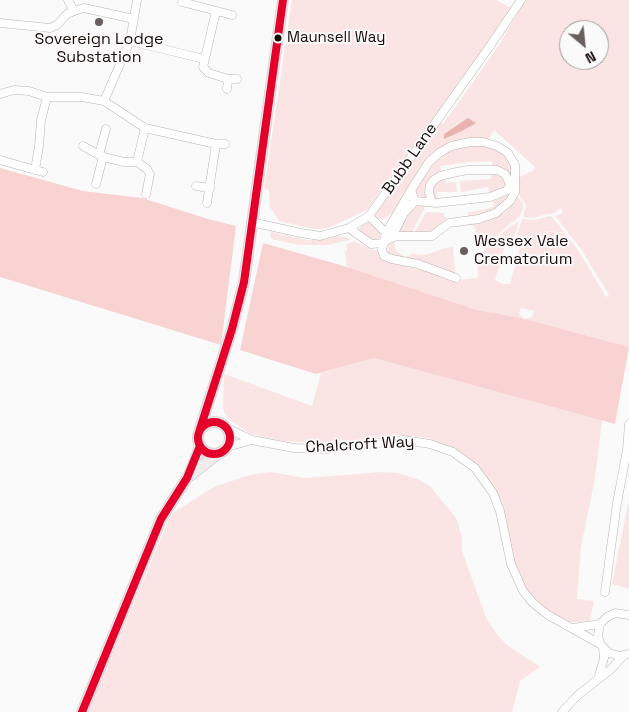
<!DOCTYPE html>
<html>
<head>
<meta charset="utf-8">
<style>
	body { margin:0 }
	#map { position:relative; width:629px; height:712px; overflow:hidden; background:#fafafa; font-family:"Space Grotesk",sans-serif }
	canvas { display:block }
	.north { position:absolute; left:559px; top:20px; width:50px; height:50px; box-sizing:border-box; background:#fafafa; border:1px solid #a09b9a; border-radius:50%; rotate:152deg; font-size:14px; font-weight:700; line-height:20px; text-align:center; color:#190c0b }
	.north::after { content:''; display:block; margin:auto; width:18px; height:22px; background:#685f5f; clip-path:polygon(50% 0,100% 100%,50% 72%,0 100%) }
</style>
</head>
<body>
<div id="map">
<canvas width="629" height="712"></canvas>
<div class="north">N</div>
</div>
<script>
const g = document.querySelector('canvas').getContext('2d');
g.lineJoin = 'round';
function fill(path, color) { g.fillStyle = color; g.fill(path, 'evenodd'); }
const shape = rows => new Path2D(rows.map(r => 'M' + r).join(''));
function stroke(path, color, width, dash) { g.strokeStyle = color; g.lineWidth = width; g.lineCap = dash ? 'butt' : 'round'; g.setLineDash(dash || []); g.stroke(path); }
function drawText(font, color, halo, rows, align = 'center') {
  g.font = font + ' "Space Grotesk",sans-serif'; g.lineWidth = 4; g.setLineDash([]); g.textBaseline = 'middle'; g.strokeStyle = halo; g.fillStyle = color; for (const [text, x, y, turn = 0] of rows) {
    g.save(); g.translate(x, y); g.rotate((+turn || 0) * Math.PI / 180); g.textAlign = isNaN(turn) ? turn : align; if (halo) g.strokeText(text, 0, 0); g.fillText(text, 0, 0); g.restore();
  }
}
fill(shape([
	[292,0,496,0,511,8,487,45,367,210,330,227,321,229,313,229,279,221,270,207,269,190,264,189],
	[525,0,629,0,629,347,525,319,532,317,534,311,521,308,519,313,524,320,477,310,347,267,345,251,347,250,346,245,354,241,370,249,379,251,407,267,421,270,426,269,456,280,478,278,478,262,486,247,494,244,500,244,496,242,503,232,519,221,514,237,508,236,495,280,503,284,510,284,522,240,516,238,522,219,535,220,549,216,552,217,564,232,540,231,565,233,578,250,606,297,609,295,581,249,555,216,563,213,561,208,553,214,547,214,533,218,523,217,526,206,518,192,518,178,534,170,535,167,494,130,488,140,441,150,394,212,383,220,377,218,375,213,440,122,443,124,466,92,499,45],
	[569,30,599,30,599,60,569,60],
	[477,145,496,148,507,156,513,168,511,181,492,168,492,161,468,162,440,166,442,173,426,197,418,198,414,191,436,161,455,148],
	[492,173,502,175,507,185,506,187,490,194,488,187,461,192,460,181,491,179],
	[445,178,446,183,456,182,457,192,437,192,437,199,435,199,432,195,432,187,436,181],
	[510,193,501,207,487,214,469,217,467,213,494,207,493,201,505,197],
	[516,194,523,204,523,208,520,216,500,232,492,243,487,244,477,245,475,228,471,224,505,213,515,201],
	[420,203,424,203,424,209,412,232,398,233,408,212,414,206],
	[426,212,444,213,444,217,446,217,447,219,433,231,415,232],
	[369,222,380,231,380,238,375,241,372,241,361,233,359,230,362,225],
	[271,232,308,240,323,240,339,236,352,239,328,245,299,245,272,239,270,236],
	[394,241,396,251,405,257,409,256,412,253,418,255,429,254,445,248,453,247,455,273,387,254,389,245],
	[374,358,602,420,595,478,581,547,577,599,594,601,590,621,579,622,570,622,550,612,533,597,525,587,514,563,505,517,498,495,479,467,456,449,427,438,398,435,330,444,283,441,251,434,228,419,223,409,224,374,312,406,321,373],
	[270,472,305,478,382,472,398,473,417,479,430,486,456,518,462,537,462,551,487,620,496,633,507,645,540,667,520,681,512,712,88,712,171,514,214,487,250,475],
	[629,499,629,589,612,584]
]), '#fae5e4');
fill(shape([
	[0,168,83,191,142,198,208,219,236,226,221,345,0,277],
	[263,243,347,267,477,310,525,319,629,347,615,424,374,358,316,374,240,350]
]), '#f8d3d2');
fill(shape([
	[468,118,476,123,462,131,444,139,444,134]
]), '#ebb3b0');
const minor = shape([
	[68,0,74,11],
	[182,2,232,15],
	[216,11,203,67,209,73,228,79,237,79],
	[0,23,50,28,57,25,67,14,74,11,84,8,134,19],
	[130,41,204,59],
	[227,89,228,79],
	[0,94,14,90,29,91,47,97,82,97,104,101,145,128,216,144,225,144],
	[104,101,130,41,137,0],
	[83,146,103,157,124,162,137,162,147,169,150,174,146,194],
	[99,155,106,129],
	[0,160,43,172],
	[137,162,145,128],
	[35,170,39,146,41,120,47,97],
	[96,184,103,157],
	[196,186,210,188],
	[432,202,429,193,430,185,434,180,440,176,457,172,468,170,497,170,505,174,511,186],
	[207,203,216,144],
	[369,216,386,233,411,190],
	[251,222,301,233,320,236,349,228,369,216,490,46,521,0],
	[349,228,371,244,384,243,394,233,404,213,415,201,436,203,490,197,506,191,514,181],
	[386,233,382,250,384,256,392,259,418,264,456,278],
	[389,239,396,236,432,236,449,223,479,219,496,213,510,201,515,192,515,165,508,153,497,146,483,142,470,142,451,146,439,153,429,162,411,190,415,201],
	[227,428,252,440,294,448,327,449,403,440,430,444,453,452,475,468,493,493,500,511,511,564,523,591,533,603,548,615,600,644],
	[227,447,252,440],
	[605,592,617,503,627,450,629,424],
	[629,615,615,613,607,617,600,624,598,636,600,644,609,653,620,656,629,654],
	[573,628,600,624],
	[598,679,604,658,603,648],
	[562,712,578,695,610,670,624,655]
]);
const major = shape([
	'198 438a16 16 0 1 1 32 0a16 16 0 1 1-32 0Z',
	[200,429,232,329,244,282,283,0],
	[189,475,195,461,200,446],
	[82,712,161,519,187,478,219,453]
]);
stroke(minor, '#bbb4b4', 9);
stroke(major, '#d9d6d6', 12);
stroke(minor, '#fefefe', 8);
stroke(major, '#f1ebeb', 10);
stroke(shape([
	'198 438a16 16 0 1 1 32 0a16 16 0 1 1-32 0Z',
	[200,429,232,329,244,282,283,0],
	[82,712,161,519,187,478,200,446]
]), '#e4002b', 8);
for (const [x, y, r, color] of [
	[99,22,5,"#685f5f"],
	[278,38,4.5,"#190c0b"],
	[464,251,5,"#685f5f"]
]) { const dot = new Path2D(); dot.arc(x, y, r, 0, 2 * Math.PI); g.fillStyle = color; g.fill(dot); stroke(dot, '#fafafa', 2); }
drawText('15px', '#190c0b', '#fafafa', [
	["Maunsell Way",287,38]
], 'left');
drawText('16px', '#190c0b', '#fafafa', [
	["Sovereign Lodge",99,40],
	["Substation",99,58],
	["Wessex Vale",474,242,"left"],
	["Crematorium",474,260,"left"]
]);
drawText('16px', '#190c0b', '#fafafa', [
	["Bubb Lane",410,159,-55],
	["Chalcroft Way",360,445,-3]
]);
</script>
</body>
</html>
